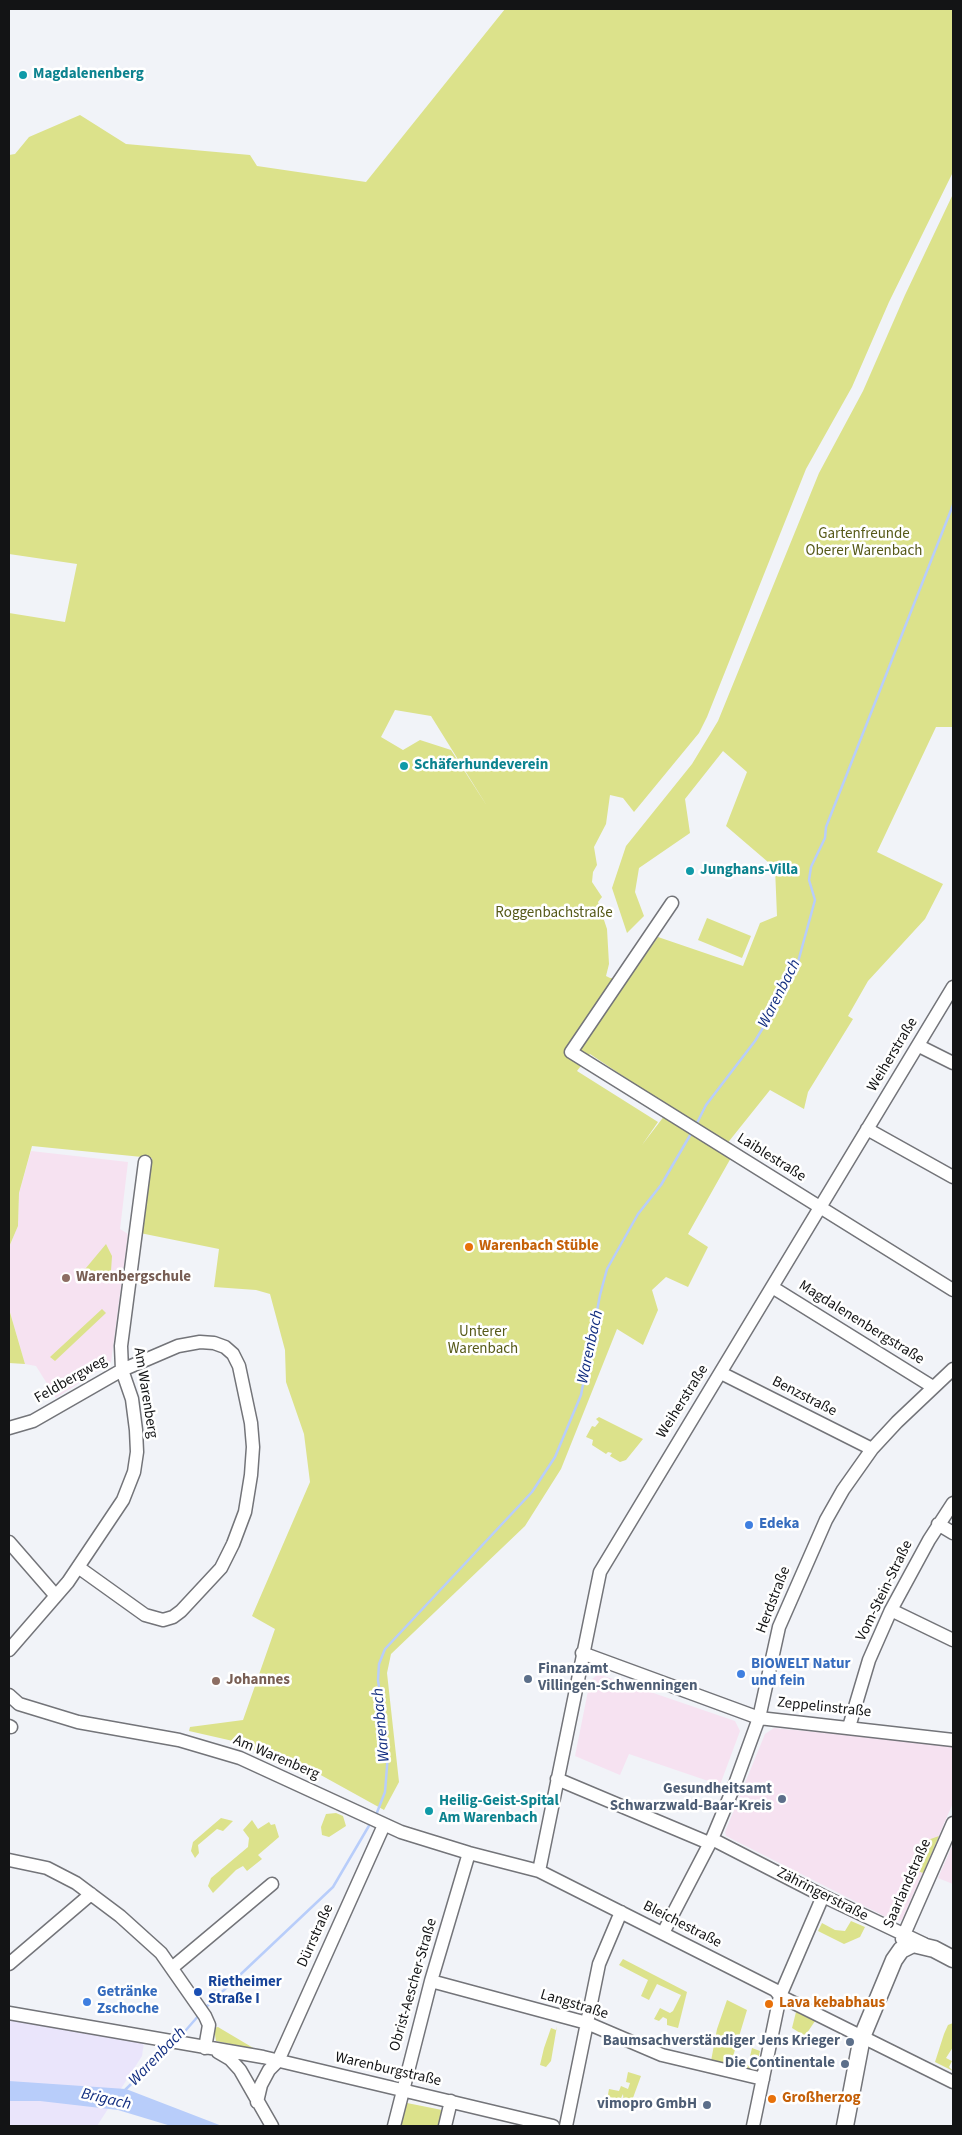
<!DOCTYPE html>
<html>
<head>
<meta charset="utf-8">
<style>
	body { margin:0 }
	#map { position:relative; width:962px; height:2135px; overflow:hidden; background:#f1f3f8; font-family:"Source Sans 3",sans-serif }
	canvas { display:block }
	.frame { position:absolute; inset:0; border:10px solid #131415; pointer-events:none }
</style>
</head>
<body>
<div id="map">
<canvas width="962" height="2135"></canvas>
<div class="frame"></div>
</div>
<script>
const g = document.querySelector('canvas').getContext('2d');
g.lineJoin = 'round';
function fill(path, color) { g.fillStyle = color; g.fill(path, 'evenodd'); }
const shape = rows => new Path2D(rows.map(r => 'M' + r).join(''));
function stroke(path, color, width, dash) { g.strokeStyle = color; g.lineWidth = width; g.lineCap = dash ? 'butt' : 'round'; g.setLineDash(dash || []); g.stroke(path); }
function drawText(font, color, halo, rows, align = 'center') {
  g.font = font + ' "Source Sans 3",sans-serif'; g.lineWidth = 5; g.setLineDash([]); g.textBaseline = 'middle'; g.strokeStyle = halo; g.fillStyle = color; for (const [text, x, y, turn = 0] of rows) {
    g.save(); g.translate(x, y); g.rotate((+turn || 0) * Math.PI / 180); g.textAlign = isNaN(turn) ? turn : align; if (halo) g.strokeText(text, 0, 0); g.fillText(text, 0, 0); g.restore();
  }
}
fill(shape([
	[9,2020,144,2042,142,2056,97,2126,9,2126]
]), '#eae5fb');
fill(shape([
	[31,1151,128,1162,120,1229,128,1234,111,1362,56,1398,36,1366,25,1364,9,1309,9,1247,18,1226,19,1193],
	[598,1674,735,1721,740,1731,720,1785,629,1754,620,1775,575,1756,590,1681],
	[774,1728,953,1745,953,1803,902,1920,896,1922,726,1836,725,1832,765,1734],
	[953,1844,953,1884,938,1878]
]), '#f6e2f1');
fill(shape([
	[505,9,953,9,953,172,889,302,852,387,806,469,707,717,699,733,634,812,623,798,610,795,606,824,594,847,597,865,593,872,592,882,602,897,598,902,607,929,609,964,606,976,610,978,629,978,658,937,743,966,760,923,777,916,775,868,726,826,747,772,723,751,685,799,690,833,639,868,635,892,644,916,627,933,612,888,626,846,692,764,718,721,819,473,863,391,905,295,953,194,953,727,936,727,877,852,943,884,925,919,868,981,848,1016,853,1019,808,1092,804,1109,770,1090,726,1145,590,1054,577,1071,658,1122,642,1145,665,1115,732,1156,688,1234,708,1247,688,1287,666,1277,652,1290,658,1310,643,1345,617,1329,561,1469,525,1526,391,1654,387,1673,399,1782,384,1810,299,1763,262,1753,233,1741,189,1731,190,1727,243,1720,275,1629,252,1616,310,1482,304,1434,286,1382,285,1350,270,1294,256,1290,214,1287,219,1249,140,1233,152,1158,32,1146,19,1193,18,1226,9,1247,9,613,65,622,77,564,9,554,9,155,15,154,29,137,80,115,126,144,250,155,257,166,366,182],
	[395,710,431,716,487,806,451,750,420,740,403,750,381,737],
	[707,918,751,936,742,958,698,940],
	[106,1244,112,1256,111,1271,97,1282,89,1282,81,1274],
	[9,1309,25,1364,9,1363],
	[102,1309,106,1313,55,1361,50,1357],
	[599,1417,643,1439,626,1460,620,1462,610,1456,612,1453,608,1452,606,1454,592,1445,593,1440,586,1437,592,1426,595,1427,599,1422,596,1419],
	[336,1813,343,1816,346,1826,329,1837,322,1835,321,1827,326,1814],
	[221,1818,233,1821,223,1831,217,1829,198,1845,199,1853,195,1858,191,1851,193,1842],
	[252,1820,258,1829,269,1822,271,1825,275,1824,279,1837,258,1855,262,1859,247,1871,243,1866,236,1870,213,1893,208,1886,211,1878,248,1847,249,1838,243,1830],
	[939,1836,923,1873,918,1871,926,1854,920,1847,922,1842],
	[851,1921,865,1927,860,1937,844,1944,818,1931,822,1923,835,1930,845,1931],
	[623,1959,687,1992,678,2028,667,2025,667,2019,663,2017,659,2021,654,2019,660,2008,670,2013,673,2011,681,1995,657,1984,649,2000,641,1996,648,1980,619,1965],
	[727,2000,747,2010,731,2063,748,2065,752,2048,760,2051,755,2072,711,2061,717,2029],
	[796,2012,815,2021,805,2036,792,2028],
	[953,2023,953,2047,946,2058,952,2061,949,2067,953,2071,935,2062,944,2034,948,2025],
	[557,2026,551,2061,546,2067,540,2065,544,2048,551,2028,556,2030],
	[218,2027,223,2030,255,2049,216,2041,214,2028],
	[628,2072,641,2076,630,2106,624,2105,623,2094,619,2102,607,2100,609,2089,619,2091,621,2086,628,2089,630,2083,626,2082],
	[407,2103,442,2110,440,2126,400,2126]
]), '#dce28b');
fill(shape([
	[9,2081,126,2089,222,2126,171,2126,118,2110,40,2101,9,2101]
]), '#b8cdfa');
stroke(shape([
	[696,1125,706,1105,755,1041,782,996,798,962,815,900,809,880,811,867,825,838,826,827,953,505],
	[376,1815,385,1792,388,1754,378,1680,379,1664,385,1649,532,1492,555,1457,581,1395,600,1295,607,1269,638,1214,661,1185,692,1132],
	[205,2008,333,1887,370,1824],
	[179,2038,200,2014],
	[125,2090,171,2045]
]), '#b8cdfa', 2.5);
const minor = shape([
	[672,903,571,1052,953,1290],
	[919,1046,953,1063],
	[867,1129,953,1177],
	[772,1287,933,1387],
	[721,1373,872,1449],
	[9,1428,33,1421,122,1370,178,1346,200,1342,214,1343,225,1347,233,1354,239,1366,251,1423,253,1447,251,1475,245,1512,233,1544,221,1568,181,1611,173,1617,163,1620,145,1615,78,1567],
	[938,1524,953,1533],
	[9,1542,56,1596],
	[891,1610,953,1640],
	[9,1650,68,1582,123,1500,134,1472,137,1452,136,1430,132,1399,122,1370,121,1346,145,1162],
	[582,1653,759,1718,953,1740],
	[9,1695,19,1704,78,1722,179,1740,240,1758,401,1832,469,1853,539,1871,775,1990,780,1996,953,2082],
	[9,1726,11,1727],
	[849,1727,869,1660,891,1610,929,1540,953,1503],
	[557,1779,709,1843],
	[712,1839,823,1896,924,1944],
	[9,1860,47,1868,76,1883,120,1916,161,1953,205,2016,209,2025,205,2048],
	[539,1871,600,1572,953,987],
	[663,1933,712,1839,735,1784,759,1718,779,1627,826,1520,843,1490,872,1449,897,1422,953,1369],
	[902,1939,953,1823],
	[9,1964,91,1894],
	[173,1967,272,1884],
	[431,1981,587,2023,662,2055,763,2079],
	[9,2013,263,2057,553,2126],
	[218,2052,230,2059,240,2070,272,2126],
	[257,2102,261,2085,269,2070,278,2061,384,1825],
	[394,2126,431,1981,469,1853],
	[445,2126,451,2101],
	[566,2126,599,1964,621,1912],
	[753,2126,780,1996,823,1896]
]);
const major = shape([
	[845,2126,862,2037,894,1960,901,1950,913,1944,934,1949,953,1959]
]);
stroke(minor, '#737479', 15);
stroke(major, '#737479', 19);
stroke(minor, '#fff', 12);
stroke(major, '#fff', 16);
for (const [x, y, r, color] of [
	[23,75,5,"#0f9aa8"],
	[404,766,5,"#0f9aa8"],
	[690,871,5,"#0f9aa8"],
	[469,1247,5,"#e8710a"],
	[66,1278,5,"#8d6e63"],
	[749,1525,5,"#3f7fe0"],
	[741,1674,5,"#3f7fe0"],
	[528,1679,5,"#5c6f8a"],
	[216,1681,5,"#8d6e63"],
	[782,1799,5,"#5c6f8a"],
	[429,1811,5,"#0f9aa8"],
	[198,1992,5,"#1a4fb4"],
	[87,2002,5,"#3f7fe0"],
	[769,2004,5,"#e8710a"],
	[850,2042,5,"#5c6f8a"],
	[845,2064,5,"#5c6f8a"],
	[772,2099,5,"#e8710a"],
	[707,2105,5,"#5c6f8a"]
]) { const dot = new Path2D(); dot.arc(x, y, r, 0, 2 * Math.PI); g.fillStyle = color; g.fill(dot); stroke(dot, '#fff', 2); }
drawText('bold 15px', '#0d838f', '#fff', [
	["Magdalenenberg",33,75],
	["Schäferhundeverein",414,766],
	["Junghans-Villa",700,871],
	["Heilig-Geist-Spital",439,1802],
	["Am Warenbach",439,1819]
], 'left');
drawText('15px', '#565918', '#fff', [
	["Gartenfreunde",864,535],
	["Oberer Warenbach",864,552],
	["Roggenbachstraße",554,914],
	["Unterer",483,1333],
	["Warenbach",483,1350]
]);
drawText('15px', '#131415', '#fff', [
	["Weiherstraße",893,1055,-59],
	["Laiblestraße",771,1158,32],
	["Magdalenenbergstraße",861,1323,32],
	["Feldbergweg",71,1380,-30],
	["Am Warenberg",145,1393,81],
	["Benzstraße",804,1397,27],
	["Weiherstraße",683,1402,-58],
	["Vom-Stein-Straße",885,1591,-64],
	["Herdstraße",774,1600,-69],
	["Zeppelinstraße",824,1708,6],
	["Am Warenberg",276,1758,23],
	["Saarlandstraße",908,1884,-66],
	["Zähringerstraße",822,1895,27],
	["Bleichestraße",682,1925,27],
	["Dürrstraße",316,1936,-66],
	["Obrist-Aescher-Straße",414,1985,-74],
	["Langstraße",574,2005,17],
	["Warenburgstraße",388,2070,13]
]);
drawText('bold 15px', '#c56008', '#fff', [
	["Warenbach Stüble",479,1247],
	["Lava kebabhaus",779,2004],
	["Großherzog",782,2099]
], 'left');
drawText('bold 15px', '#785e54', '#fff', [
	["Warenbergschule",76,1278],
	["Johannes",226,1681]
], 'left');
drawText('bold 15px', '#366cbe', '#fff', [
	["Edeka",759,1525],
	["BIOWELT Natur",751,1665],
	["und fein",751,1682],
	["Getränke",97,1993],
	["Zschoche",97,2010]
], 'left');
drawText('bold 15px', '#4e5e75', '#fff', [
	["Finanzamt",538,1670,"left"],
	["Villingen-Schwenningen",538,1687,"left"],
	["Gesundheitsamt",772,1790],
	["Schwarzwald-Baar-Kreis",772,1807],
	["Baumsachverständiger Jens Krieger",840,2042],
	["Die Continentale",835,2064],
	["vimopro GmbH",697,2105]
], 'right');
drawText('bold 15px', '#164399', '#fff', [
	["Rietheimer",208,1983],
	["Straße I",208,2000]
], 'left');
drawText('italic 16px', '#122e80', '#fff', [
	["Warenbach",780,994,-63],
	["Warenbach",591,1347,-78],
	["Warenbach",382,1725,-95],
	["Warenbach",158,2057,-46],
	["Brigach",106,2100,13]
]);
</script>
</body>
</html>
